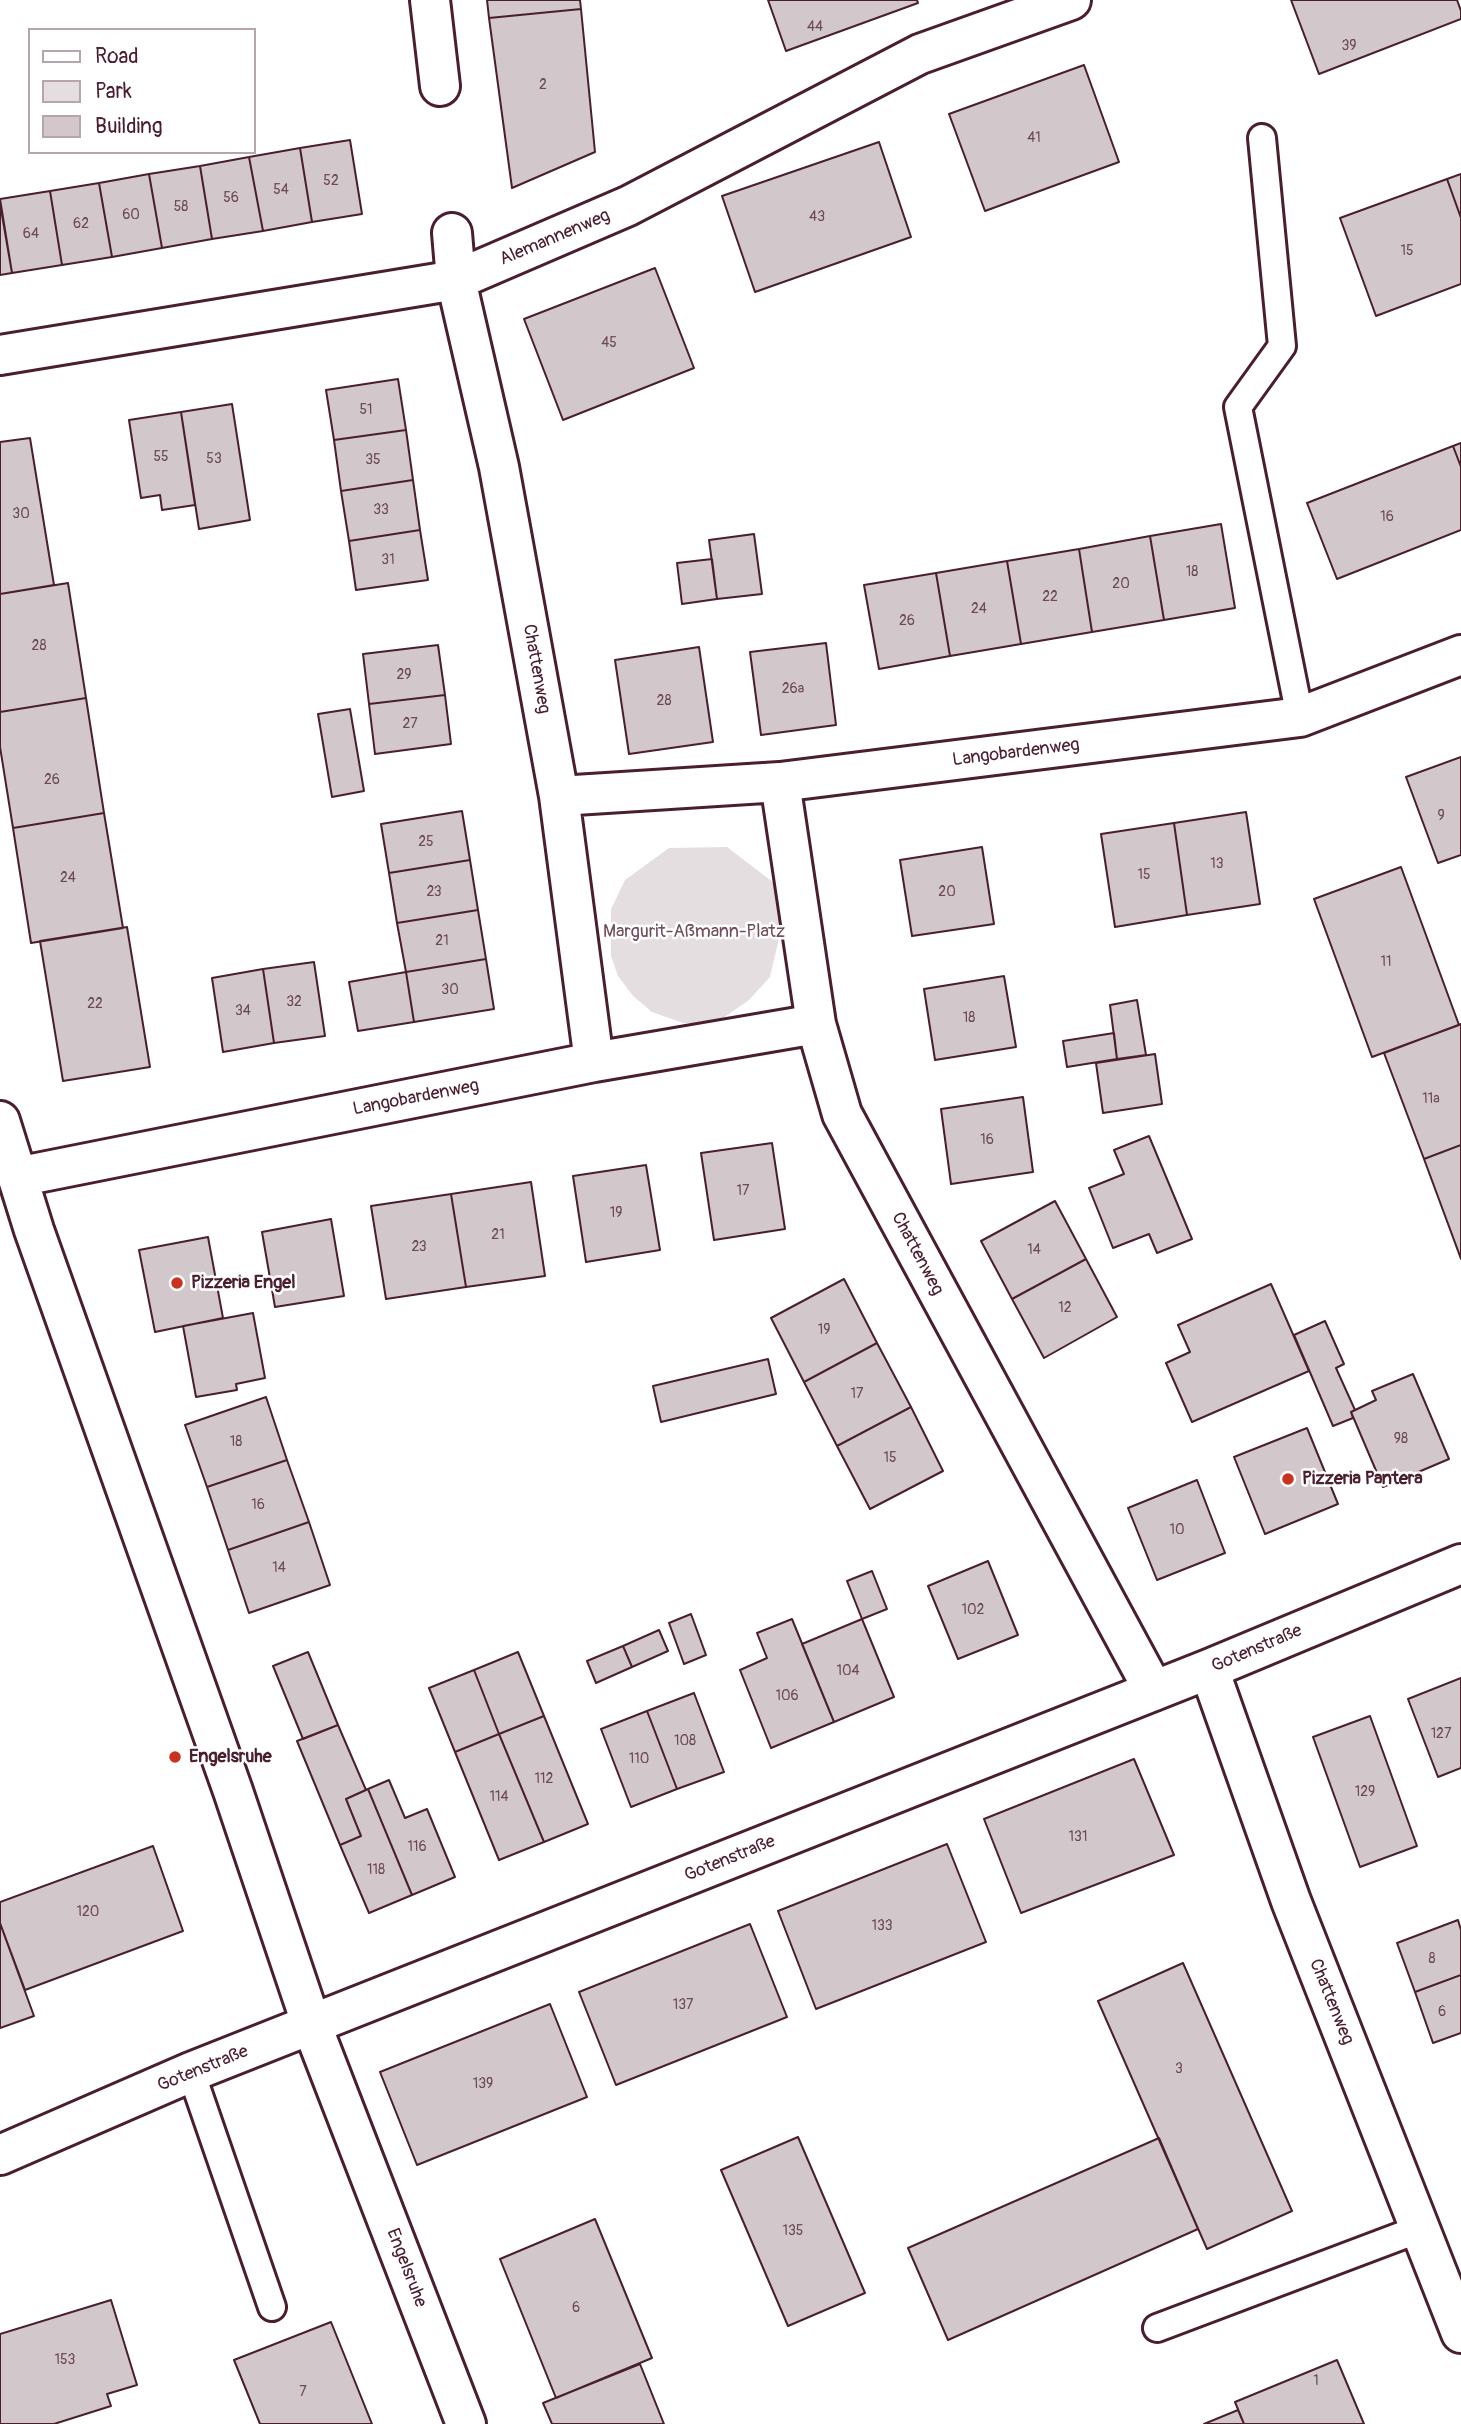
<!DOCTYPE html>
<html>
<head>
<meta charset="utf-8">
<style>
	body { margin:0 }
	#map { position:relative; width:1461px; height:2424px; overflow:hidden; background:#fff; font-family:Pangolin,sans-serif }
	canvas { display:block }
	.legend { position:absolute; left:28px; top:28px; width:228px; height:126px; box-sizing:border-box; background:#fff; border:2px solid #b7a5aa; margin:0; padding:9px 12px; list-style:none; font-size:21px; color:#4a1f2b }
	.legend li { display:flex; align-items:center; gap:14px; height:35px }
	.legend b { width:35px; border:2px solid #b7a5aa }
</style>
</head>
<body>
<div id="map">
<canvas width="1461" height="2424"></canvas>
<ul class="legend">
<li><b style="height:9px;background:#fff"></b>Road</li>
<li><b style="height:19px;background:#e5dee0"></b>Park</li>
<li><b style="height:19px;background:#d2c7cb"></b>Building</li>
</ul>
</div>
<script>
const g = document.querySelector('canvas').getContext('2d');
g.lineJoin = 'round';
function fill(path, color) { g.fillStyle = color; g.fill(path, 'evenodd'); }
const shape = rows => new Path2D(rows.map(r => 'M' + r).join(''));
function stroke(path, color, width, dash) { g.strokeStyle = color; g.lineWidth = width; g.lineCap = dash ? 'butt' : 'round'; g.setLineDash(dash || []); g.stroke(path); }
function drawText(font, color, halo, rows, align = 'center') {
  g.font = font + ' Pangolin,sans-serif'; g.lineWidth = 5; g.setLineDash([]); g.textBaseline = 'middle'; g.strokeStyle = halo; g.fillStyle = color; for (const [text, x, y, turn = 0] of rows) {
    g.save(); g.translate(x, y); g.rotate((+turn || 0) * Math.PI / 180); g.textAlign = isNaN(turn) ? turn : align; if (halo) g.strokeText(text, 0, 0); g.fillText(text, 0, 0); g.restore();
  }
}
fill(shape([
	[727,847,774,883,783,921,770,977,749,1000,716,1023,683,1023,652,1012,633,996,618,976,611,956,611,909,625,880,669,848]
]), '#e5dee0');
const building = shape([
	[487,0,580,0,581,9,489,18,487,0],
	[768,0,917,0,918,3,786,51,768,0],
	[1291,0,1457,0,1461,11,1461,19,1319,74,1291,0],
	[581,9,595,152,512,188,489,18,581,9],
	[1084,65,1119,162,985,211,949,114,1084,65],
	[350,140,362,214,312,222,300,148,350,140],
	[879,142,911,237,755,292,722,196,879,142],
	[300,148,312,222,263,231,249,157,300,148],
	[249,157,263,231,212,239,200,166,249,157],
	[200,166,212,239,162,248,149,174,200,166],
	[149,174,162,248,112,257,99,183,149,174],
	[1461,174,1461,218,1447,179,1461,174],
	[1447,179,1461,218,1461,284,1376,316,1340,218,1447,179],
	[99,183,112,257,62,265,50,191,99,183],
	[50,191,62,265,12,273,0,199,50,191],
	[0,203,12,273,0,275,0,203],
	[655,268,694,368,563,420,524,319,655,268],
	[398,379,406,430,334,440,326,390,398,379],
	[232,404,250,520,199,529,181,412,232,404],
	[181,412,195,505,162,510,160,495,141,498,129,420,181,412],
	[406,430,413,480,341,491,334,440,406,430],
	[30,438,54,585,0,594,0,442,30,438],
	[1461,443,1461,467,1453,446,1461,443],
	[1453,446,1461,467,1461,530,1337,579,1307,503,1453,446],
	[413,480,420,530,349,541,341,491,413,480],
	[1221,524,1235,608,1164,620,1150,536,1221,524],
	[420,530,428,580,356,590,349,541,420,530],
	[754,534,762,594,717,599,709,540,754,534],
	[1150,536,1164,620,1092,632,1079,549,1150,536],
	[1079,549,1092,632,1021,644,1007,561,1079,549],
	[712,559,717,599,682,604,677,563,712,559],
	[1007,561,1021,644,950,656,936,573,1007,561],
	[936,573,950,656,879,669,864,585,936,573],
	[68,583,86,698,0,712,0,594,68,583],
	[826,643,836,725,761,735,750,652,826,643],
	[438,645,445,695,369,704,363,654,438,645],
	[699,647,713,742,629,754,615,660,699,647],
	[445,695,451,744,375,754,369,704,445,695],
	[86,698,104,813,13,828,0,747,0,712,86,698],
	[350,709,364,791,332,797,318,714,350,709],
	[1461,757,1461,855,1438,863,1406,777,1461,757],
	[462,811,470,860,389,873,381,824,462,811],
	[1246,812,1260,904,1187,915,1174,823,1246,812],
	[104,813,123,928,31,943,13,828,104,813],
	[1174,823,1187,915,1115,927,1101,834,1174,823],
	[982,847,994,924,912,936,900,860,982,847],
	[470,860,478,910,397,923,389,873,470,860],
	[1401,867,1459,1025,1372,1057,1314,899,1401,867],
	[478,910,486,959,406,972,397,923,478,910],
	[127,927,150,1067,63,1081,40,941,127,927],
	[486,959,494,1009,414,1022,406,972,486,959],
	[314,962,325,1036,274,1043,263,969,314,962],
	[263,969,274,1043,223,1052,212,978,263,969],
	[406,972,414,1022,358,1031,349,982,406,972],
	[1004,976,1016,1047,935,1060,924,989,1004,976],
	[1137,1000,1146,1055,1117,1059,1110,1005,1137,1000],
	[1461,1024,1461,1145,1424,1159,1384,1053,1461,1024],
	[1114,1033,1117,1059,1067,1067,1063,1041,1114,1033],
	[1155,1054,1162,1104,1103,1113,1096,1063,1155,1054],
	[1023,1097,1033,1172,951,1184,941,1109,1023,1097],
	[1149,1136,1192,1239,1157,1253,1149,1234,1113,1248,1089,1188,1124,1174,1114,1150,1149,1136],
	[772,1143,785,1229,714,1240,701,1153,772,1143],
	[1461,1145,1461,1259,1424,1159,1461,1145],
	[646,1165,660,1250,586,1262,573,1176,646,1165],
	[531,1182,545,1276,466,1287,451,1194,531,1182],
	[451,1194,466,1287,386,1299,371,1206,451,1194],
	[1055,1201,1086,1259,1012,1299,981,1241,1055,1201],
	[331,1219,344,1296,275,1307,262,1232,331,1219],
	[208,1237,223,1318,155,1332,139,1250,208,1237],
	[1086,1259,1117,1317,1044,1358,1012,1299,1086,1259],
	[844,1279,877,1343,804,1382,771,1318,844,1279],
	[1271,1284,1309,1371,1192,1422,1166,1363,1190,1352,1178,1325,1271,1284],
	[253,1313,265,1378,236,1384,237,1390,196,1397,183,1326,253,1313],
	[1325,1321,1344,1364,1336,1368,1355,1410,1351,1412,1353,1418,1333,1426,1294,1335,1325,1321],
	[877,1343,911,1407,837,1446,804,1382,877,1343],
	[768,1359,776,1394,661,1422,653,1386,768,1359],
	[1413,1374,1449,1459,1383,1487,1351,1412,1376,1400,1372,1391,1413,1374],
	[266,1397,287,1460,207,1487,185,1425,266,1397],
	[911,1407,943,1471,870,1509,837,1446,911,1407],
	[1307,1428,1338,1504,1265,1534,1234,1457,1307,1428],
	[287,1460,309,1522,228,1550,207,1487,287,1460],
	[1197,1480,1225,1553,1157,1580,1128,1508,1197,1480],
	[309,1522,330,1585,249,1613,228,1550,309,1522],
	[988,1561,1018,1635,958,1659,928,1586,988,1561],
	[872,1571,887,1609,862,1619,847,1581,872,1571],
	[691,1614,706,1655,684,1664,669,1623,691,1614],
	[792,1619,834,1722,771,1748,740,1670,767,1658,757,1633,792,1619],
	[862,1619,894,1697,834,1722,802,1644,862,1619],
	[659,1630,668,1651,632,1667,623,1646,659,1630],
	[623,1646,632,1667,596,1683,587,1661,623,1646],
	[308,1652,338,1725,303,1739,273,1666,308,1652],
	[518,1652,544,1716,499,1734,474,1670,518,1652],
	[474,1670,499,1734,455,1752,429,1688,474,1670],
	[1461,1678,1461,1768,1438,1777,1408,1699,1461,1678],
	[694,1693,724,1772,677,1789,647,1711,694,1693],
	[647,1711,677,1789,631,1807,601,1729,647,1711],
	[544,1716,588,1824,544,1842,499,1734,544,1716],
	[1370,1716,1417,1846,1360,1867,1313,1737,1370,1716],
	[338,1725,366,1790,346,1799,361,1836,340,1845,297,1741,338,1725],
	[499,1734,544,1842,499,1860,455,1752,499,1734],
	[1134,1759,1174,1855,1021,1913,984,1819,1134,1759],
	[389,1780,405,1818,427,1809,455,1877,412,1895,368,1789,389,1780],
	[368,1789,412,1895,369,1913,340,1845,361,1836,346,1799,368,1789],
	[947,1844,986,1942,816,2009,778,1911,947,1844],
	[153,1846,183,1931,25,1990,0,1923,0,1902,153,1846],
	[1458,1920,1461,1930,1461,1975,1415,1992,1397,1943,1458,1920],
	[0,1923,34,2016,0,2028,0,1923],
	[750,1924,787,2017,616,2085,579,1992,750,1924],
	[1183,1963,1292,2211,1207,2249,1098,2001,1183,1963],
	[1461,1975,1461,2033,1433,2043,1415,1992,1461,1975],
	[550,2004,587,2097,417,2165,380,2072,550,2004],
	[798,2137,865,2293,788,2326,721,2170,798,2137],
	[1159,2138,1198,2229,948,2340,908,2248,1159,2138],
	[595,2219,652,2358,556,2398,500,2259,595,2219],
	[111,2300,137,2385,107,2394,111,2406,54,2424,0,2424,0,2334,111,2300],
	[331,2322,372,2424,260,2424,234,2360,331,2322],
	[1337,2360,1364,2424,1244,2424,1235,2402,1337,2360],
	[640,2364,664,2424,552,2424,543,2403,640,2364],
	[1238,2410,1244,2424,1204,2424,1238,2410]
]);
fill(building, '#d2c7cb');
stroke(building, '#4a1f2b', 2);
const service = shape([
	[1262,138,1282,346,1238,407,1300,717],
	[191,2072,272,2307],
	[1157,2328,1422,2228]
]);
const pedestrian = shape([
	[430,0,440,86],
	[452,233,456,280]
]);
const minor = shape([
	[456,280,499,467,559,796,594,1062],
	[0,355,456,280,628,206,920,54,1071,0],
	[780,782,816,1024,842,1114,1154,1691],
	[559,796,780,782,1300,717,1461,655],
	[0,1121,34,1230,233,1791,312,2026,466,2424],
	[17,1177,594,1062,816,1024],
	[1209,1669,1291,1901,1461,2333],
	[0,2155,191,2072,1209,1669,1461,1564]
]);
stroke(service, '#4a1f2b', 32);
stroke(pedestrian, '#4a1f2b', 44);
stroke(minor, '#4a1f2b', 44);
stroke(service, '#fff', 26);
stroke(pedestrian, '#fff', 38);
stroke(minor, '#fff', 38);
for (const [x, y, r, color] of [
	[177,1283,7,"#c8321e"],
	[1288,1479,7,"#c8321e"],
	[175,1757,7,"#c8321e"]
]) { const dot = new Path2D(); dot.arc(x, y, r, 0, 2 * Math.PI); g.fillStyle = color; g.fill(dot); stroke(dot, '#fff', 2.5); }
drawText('14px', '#6c4953', null, [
	["44",815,27],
	["39",1349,46],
	["2",543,85],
	["41",1034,138],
	["52",331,181],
	["54",281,190],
	["56",231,198],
	["58",181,207],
	["60",131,215],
	["43",817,217],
	["62",81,224],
	["64",31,234],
	["15",1407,251],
	["45",609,343],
	["51",366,410],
	["55",161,457],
	["53",214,459],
	["35",373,460],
	["33",381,510],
	["30",21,514],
	["16",1387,517],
	["31",388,560],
	["18",1192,572],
	["20",1121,584],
	["22",1050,597],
	["24",979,609],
	["26",907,621],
	["28",39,646],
	["29",404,675],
	["26a",793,689],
	["28",664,701],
	["27",410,724],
	["26",52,780],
	["9",1441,816],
	["25",426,842],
	["13",1217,864],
	["15",1144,875],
	["24",68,878],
	["23",434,892],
	["20",947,892],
	["21",442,941],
	["11",1386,962],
	["30",450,990],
	["32",294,1002],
	["22",95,1004],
	["34",243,1011],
	["18",969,1018],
	["11a",1431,1099],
	["16",987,1140],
	["17",743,1191],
	["19",616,1213],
	["21",498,1235],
	["23",419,1247],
	["14",1034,1250],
	["12",1065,1308],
	["19",824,1330],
	["17",857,1394],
	["98",1401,1439],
	["18",236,1442],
	["15",890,1458],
	["16",258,1505],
	["10",1177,1530],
	["14",279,1568],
	["102",973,1610],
	["104",848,1671],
	["106",787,1696],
	["127",1441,1734],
	["108",685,1741],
	["110",639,1759],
	["112",544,1779],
	["129",1365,1792],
	["114",499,1797],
	["131",1078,1837],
	["116",417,1847],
	["118",376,1870],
	["120",88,1912],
	["133",882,1926],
	["8",1432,1959],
	["137",683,2005],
	["6",1442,2012],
	["3",1179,2069],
	["139",483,2084],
	["135",793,2231],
	["6",576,2308],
	["153",65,2360],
	["1",1316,2381],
	["7",303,2392]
]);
drawText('18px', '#4a1f2b', '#fff', [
	["Alemannenweg",555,238,-23],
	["Chattenweg",536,669,80],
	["Langobardenweg",1016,753,-7],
	["Langobardenweg",416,1098,-11],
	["Chattenweg",917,1254,62],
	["Gotenstraße",1257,1649,-23],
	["Gotenstraße",730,1859,-22],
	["Chattenweg",1331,2002,68],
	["Gotenstraße",203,2069,-22],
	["Engelsruhe",406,2268,69]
]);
drawText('18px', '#714f58', '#fff', [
	["Margurit-Aßmann-Platz",694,932]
]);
drawText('bold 18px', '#4a1f2b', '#fff', [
	["Pizzeria Engel",191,1283],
	["Pizzeria Pantera",1302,1479],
	["Engelsruhe",189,1757]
], 'left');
</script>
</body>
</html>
